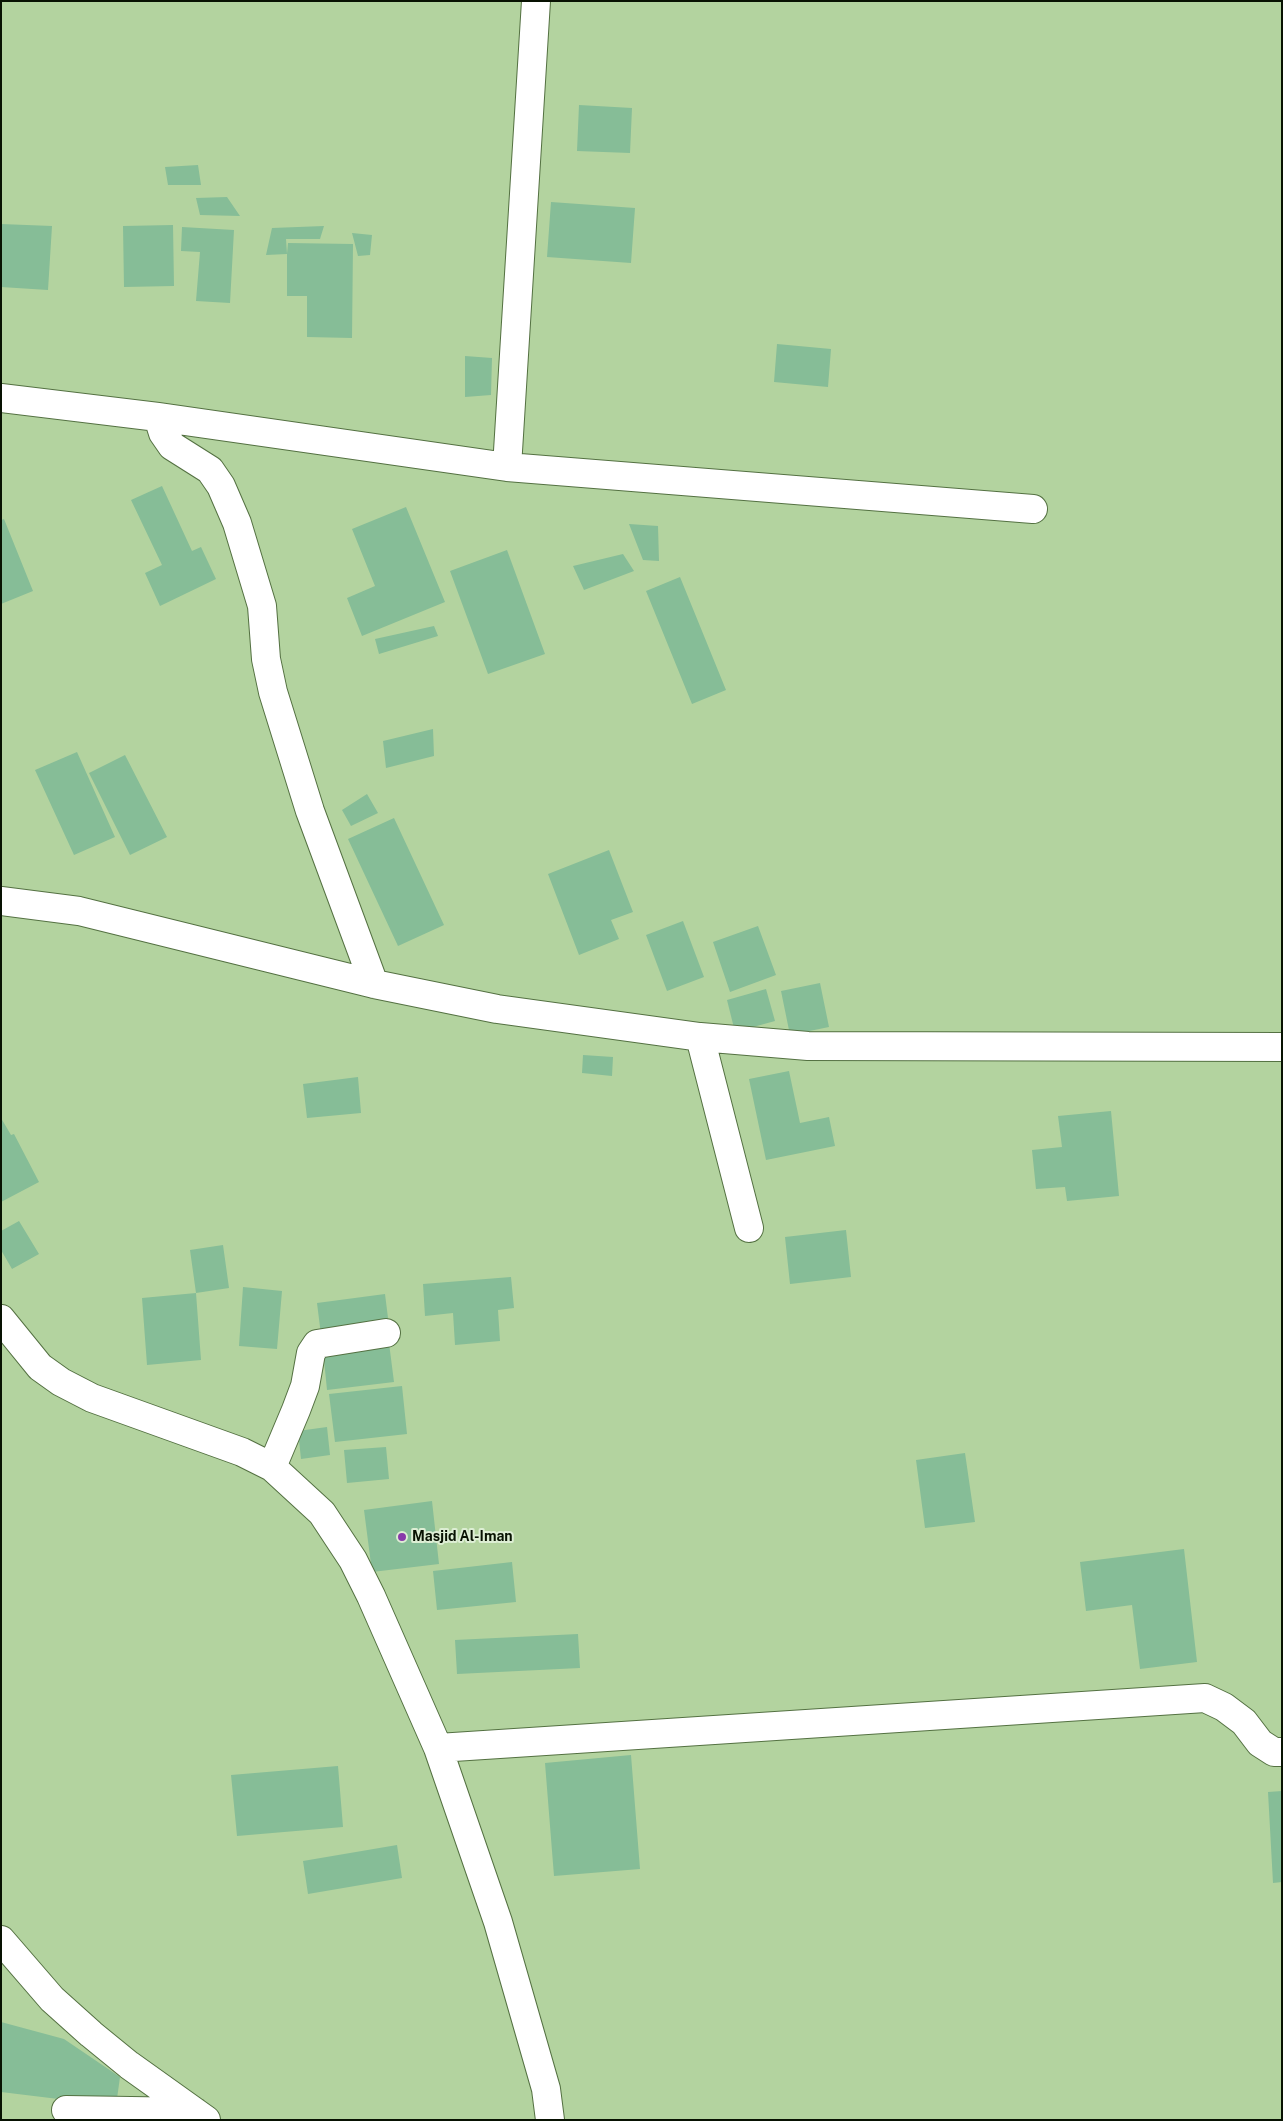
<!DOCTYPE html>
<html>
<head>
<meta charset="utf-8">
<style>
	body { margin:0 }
	#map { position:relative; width:1283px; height:2121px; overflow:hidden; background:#b3d39f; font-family:"Public Sans",sans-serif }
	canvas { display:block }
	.frame { position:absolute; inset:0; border:2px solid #081202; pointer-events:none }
</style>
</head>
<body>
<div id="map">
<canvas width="1283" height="2121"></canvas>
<div class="frame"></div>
</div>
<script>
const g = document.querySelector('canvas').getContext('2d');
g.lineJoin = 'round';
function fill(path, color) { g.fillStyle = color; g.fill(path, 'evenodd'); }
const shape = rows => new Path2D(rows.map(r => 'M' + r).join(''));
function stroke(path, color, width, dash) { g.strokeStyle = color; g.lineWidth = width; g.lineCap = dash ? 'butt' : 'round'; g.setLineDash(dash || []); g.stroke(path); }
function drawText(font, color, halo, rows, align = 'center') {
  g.font = font + ' "Public Sans",sans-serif'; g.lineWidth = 4; g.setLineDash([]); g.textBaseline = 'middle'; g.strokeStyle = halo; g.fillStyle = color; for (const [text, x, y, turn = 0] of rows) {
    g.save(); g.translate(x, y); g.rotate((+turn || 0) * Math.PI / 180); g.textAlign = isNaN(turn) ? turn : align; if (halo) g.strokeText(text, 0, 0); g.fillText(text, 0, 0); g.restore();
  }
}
fill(shape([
	[579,105,632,108,630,153,577,151],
	[198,165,201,185,168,185,165,167],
	[227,197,240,216,200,215,196,198],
	[551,202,635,208,631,263,547,257],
	[1,224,52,226,48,290,1,287],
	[173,225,174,286,124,287,123,226],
	[324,226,320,239,286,239,287,254,288,243,353,244,352,338,307,337,307,296,287,296,287,254,266,255,272,228],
	[182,227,234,230,230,303,196,301,200,252,181,251],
	[352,233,372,235,370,255,358,256],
	[777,344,831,349,828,387,774,382],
	[465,356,492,358,491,395,465,397],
	[162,486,192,551,201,547,216,579,160,606,145,573,162,565,131,500],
	[406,507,445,602,362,636,347,598,375,586,352,529],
	[4,519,33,591,1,604,1,520],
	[629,524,658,526,659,561,643,560],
	[507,550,545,654,488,674,450,571],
	[623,554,634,571,584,590,573,566],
	[680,577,726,690,692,704,646,591],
	[434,626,438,636,379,654,375,639],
	[433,729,434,756,386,768,383,741],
	[77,752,115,837,74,855,35,770],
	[125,755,167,837,130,855,89,773],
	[367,794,378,813,351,826,342,810],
	[394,818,444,925,398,946,348,839],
	[609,850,633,912,611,920,619,939,579,955,548,874],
	[683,921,704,977,667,991,646,935],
	[758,926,776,975,730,992,713,942],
	[820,983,829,1027,790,1035,781,991],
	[766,989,775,1021,735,1032,727,1000],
	[583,1055,613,1057,612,1076,582,1073],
	[789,1071,800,1123,829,1117,835,1146,766,1160,749,1079],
	[358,1077,361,1113,307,1118,303,1084],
	[1111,1111,1119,1196,1067,1201,1065,1187,1036,1189,1032,1150,1062,1147,1058,1116],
	[1,1118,11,1135,14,1134,39,1182,1,1202],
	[19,1221,39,1254,12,1269,1,1250,1,1231],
	[846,1230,851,1277,790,1284,785,1237],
	[223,1245,229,1288,196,1293,190,1250],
	[511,1277,514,1308,498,1310,500,1341,455,1345,453,1313,425,1316,423,1284],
	[243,1287,282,1291,277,1349,239,1346],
	[196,1293,201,1360,147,1365,142,1298],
	[385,1294,389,1326,321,1335,317,1303],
	[389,1343,394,1382,327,1390,323,1350],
	[402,1386,407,1434,335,1442,329,1394],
	[327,1427,330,1455,301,1459,298,1431],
	[386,1447,389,1479,347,1483,344,1450],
	[965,1453,975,1522,925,1528,916,1460],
	[432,1501,439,1564,372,1572,364,1510],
	[1184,1549,1197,1662,1140,1669,1132,1605,1086,1611,1080,1562],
	[512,1562,516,1602,437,1610,433,1571],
	[578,1634,580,1668,457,1674,455,1640],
	[631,1755,640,1869,554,1876,545,1763],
	[338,1766,343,1827,237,1836,231,1775],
	[1282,1791,1282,1882,1273,1883,1268,1792],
	[397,1845,402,1878,308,1894,303,1861],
	[1,2022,64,2039,120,2077,116,2106,1,2092]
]), '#86bd97');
const minor = shape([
	[1,398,158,417,507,467,1033,509],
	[158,417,163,433,172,446,210,470,221,486,237,523,262,606,266,659,273,692,310,811,374,984],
	[507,467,536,1],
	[1,901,79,911,374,984,497,1009,700,1037,808,1046,1282,1047],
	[700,1037,749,1228],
	[1,1319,40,1367,61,1382,92,1398,242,1452,272,1467,322,1513,353,1560,371,1596,438,1748,498,1922,546,2089,550,2120],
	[272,1467,296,1410,305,1386,311,1353,317,1344,386,1333],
	[438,1748,1205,1698,1224,1707,1244,1722,1260,1743,1274,1752,1282,1752],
	[1,1940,52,1999,91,2034,129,2065,206,2120],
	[66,2110,195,2112]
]);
stroke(minor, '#547142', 30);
stroke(minor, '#fff', 28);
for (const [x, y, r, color] of [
	[402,1537,5,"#883aaa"]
]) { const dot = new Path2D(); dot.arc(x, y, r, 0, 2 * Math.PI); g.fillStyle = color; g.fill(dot); stroke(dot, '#ddeed4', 2); }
drawText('bold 14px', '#081202', '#ddeed4', [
	["Masjid Al-Iman",412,1537]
], 'left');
</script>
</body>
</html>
